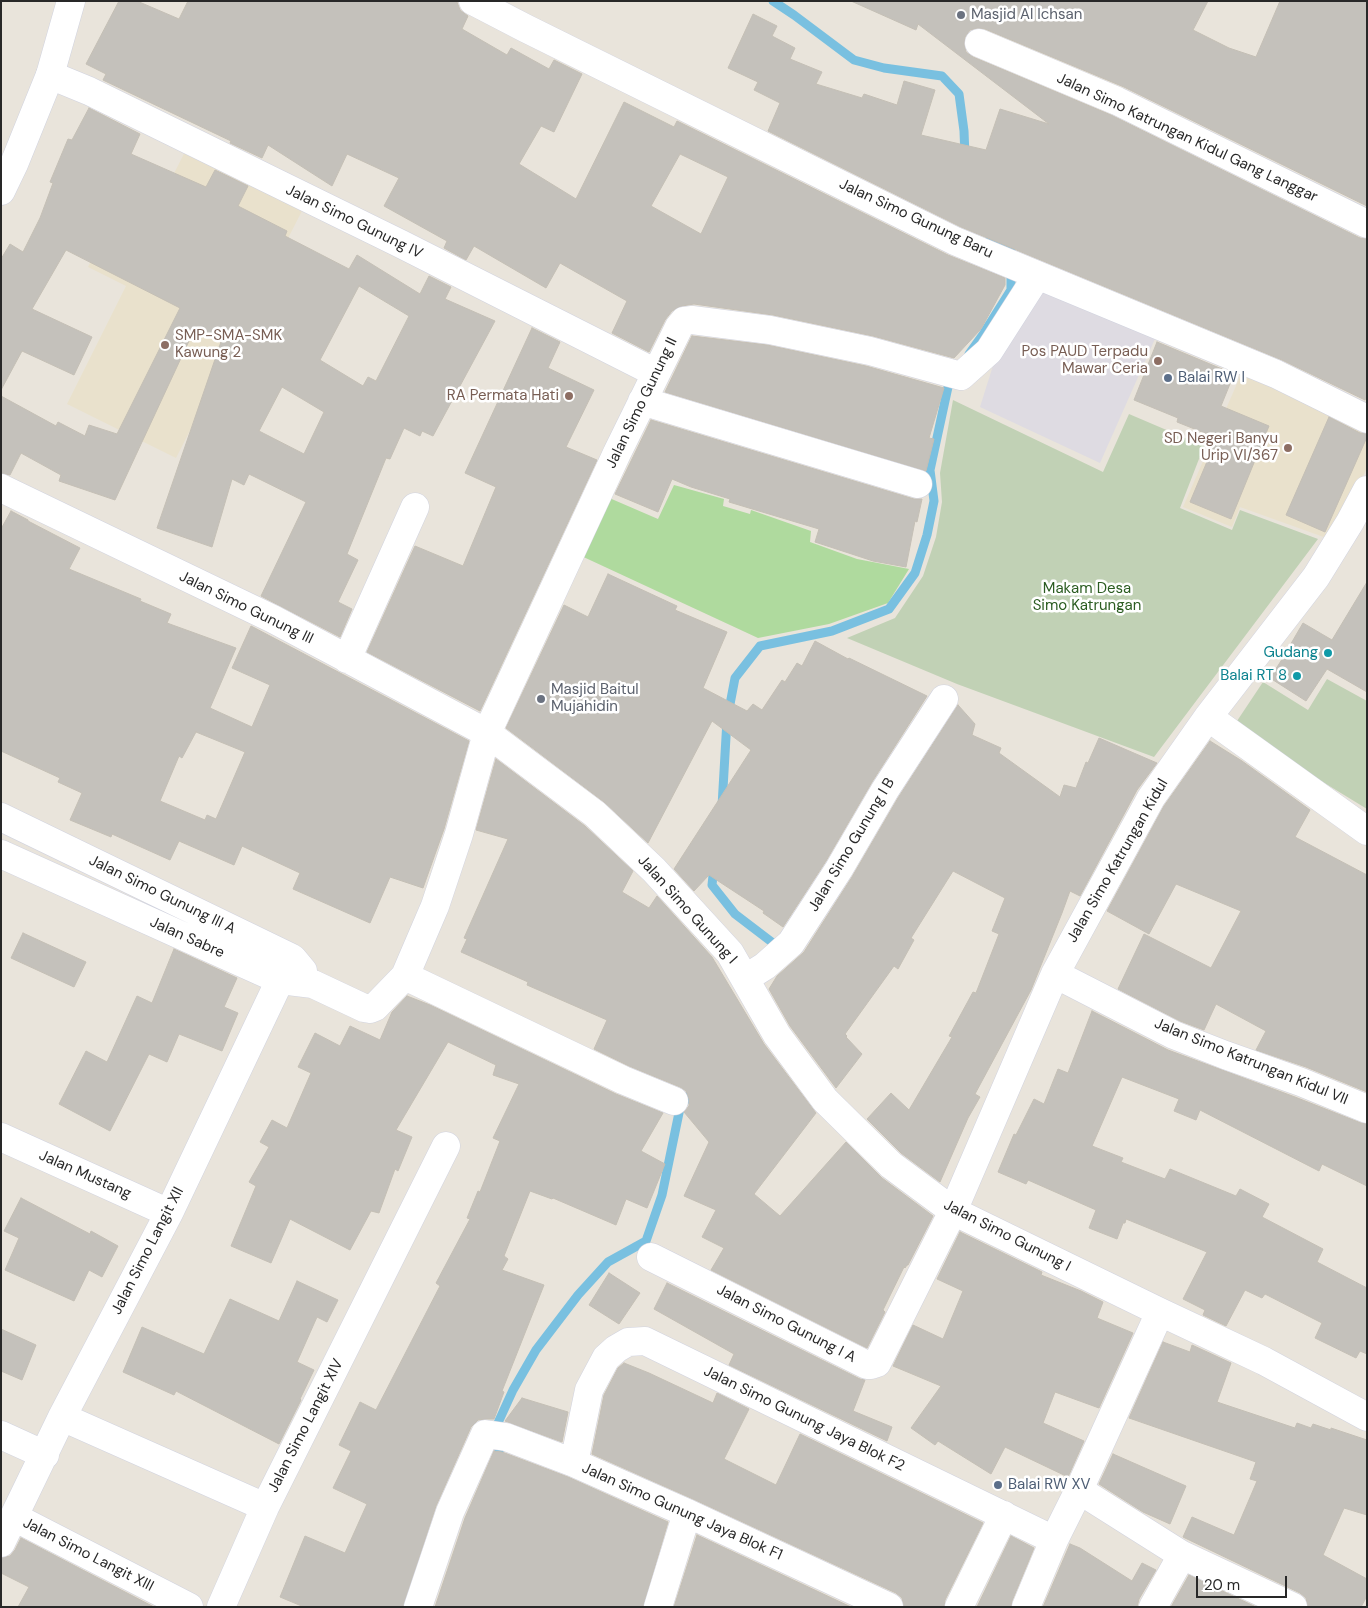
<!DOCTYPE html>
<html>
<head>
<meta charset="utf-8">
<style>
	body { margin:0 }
	#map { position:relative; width:1368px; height:1608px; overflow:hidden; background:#e9e4db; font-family:"DM Sans",sans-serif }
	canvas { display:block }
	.frame { position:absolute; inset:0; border:2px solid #282828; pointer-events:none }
	.scale { position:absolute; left:1196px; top:1576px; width:91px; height:22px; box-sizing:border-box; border:2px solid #282828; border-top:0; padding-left:6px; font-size:15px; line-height:18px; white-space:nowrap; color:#282828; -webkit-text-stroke:4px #fff; paint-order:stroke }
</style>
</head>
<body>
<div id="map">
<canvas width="1368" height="1608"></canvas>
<div class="frame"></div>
<div class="scale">20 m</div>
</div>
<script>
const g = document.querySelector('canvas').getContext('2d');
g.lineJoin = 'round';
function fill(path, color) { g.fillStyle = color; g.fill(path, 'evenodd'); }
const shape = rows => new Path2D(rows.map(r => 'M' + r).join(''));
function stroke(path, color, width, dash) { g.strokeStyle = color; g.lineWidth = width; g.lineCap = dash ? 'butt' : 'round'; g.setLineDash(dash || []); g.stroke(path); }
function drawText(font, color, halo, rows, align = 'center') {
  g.font = font + ' "DM Sans",sans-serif'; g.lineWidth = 5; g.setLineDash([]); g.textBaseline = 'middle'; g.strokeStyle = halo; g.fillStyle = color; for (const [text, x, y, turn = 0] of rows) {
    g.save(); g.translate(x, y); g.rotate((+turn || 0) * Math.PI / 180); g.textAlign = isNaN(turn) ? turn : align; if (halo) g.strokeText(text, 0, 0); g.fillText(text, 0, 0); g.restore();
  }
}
fill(shape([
	[1040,282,1158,332,1100,463,980,407,996,356]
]), '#dedbe2');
fill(shape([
	[188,146,305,205,176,458,67,404,126,286,88,267,115,213,146,228],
	[1243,370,1367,428,1367,468,1332,540,1240,507,1232,527,1183,507]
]), '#e9e1cc');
fill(shape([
	[674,485,724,499,723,506,750,514,751,510,811,531,810,542,857,559,909,569,888,603,829,624,758,638,577,554,607,497,658,519]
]), '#afda9e');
fill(shape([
	[953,400,1103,472,1129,414,1204,446,1180,508,1232,530,1240,510,1318,539,1154,757,957,684,847,638,895,618,923,576,936,537,942,502,940,473],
	[1327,679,1367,701,1367,809,1233,727,1263,682,1308,710]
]), '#c1d1b5');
stroke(shape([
	[773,1,794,15,854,60,884,68,942,76,959,94,964,131,965,157],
	[990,237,1011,251,1011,255],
	[969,354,984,333,1011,290,1011,268],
	[722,806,727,720,735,678,760,646,832,631,889,609,915,573,927,535,934,501,930,470,948,387,954,378],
	[714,866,712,885,735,914,773,943,772,954],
	[499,1464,499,1440,497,1425,513,1390,536,1350,578,1295,608,1262,646,1241,662,1195,680,1108,695,1087]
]), '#79c0e0', 9);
const building = shape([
	[119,1,137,1,179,19,188,1,455,1,457,2,460,10,468,16,462,29,507,55,511,48,549,69,554,60,582,74,554,132,541,126,519,164,576,199,624,102,674,127,677,121,948,255,1005,278,1005,285,981,329,954,358,873,336,773,315,694,304,682,306,672,311,665,320,649,352,612,333,627,301,560,263,546,288,474,246,466,260,444,248,447,241,384,206,399,178,347,154,332,186,268,145,262,158,230,143,231,141,103,80,106,74,86,64,119,1],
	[680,154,728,177,701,234,651,206,680,154],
	[851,1,1208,1,1193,30,1229,48,1256,57,1280,1,1367,1,1367,206,1124,87,985,29,978,28,970,30,965,37,964,44,966,52,973,57,1111,115,1360,238,1367,239,1367,396,1365,400,1282,360,961,227,768,131,780,103,754,90,758,82,728,68,753,14,777,26,772,36,795,48,790,59,822,72,816,84,862,98,864,94,897,105,904,81,935,90,921,135,986,150,1000,109,1049,124,918,24,916,30,851,1],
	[89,108,140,134,131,154,206,187,215,170,248,186,238,206,287,231,285,236,349,269,357,255,420,294,429,276,451,287,445,299,495,321,433,436,422,431,420,436,404,428,390,459,386,458,347,554,358,560,338,602,352,609,340,637,261,596,306,502,249,474,244,485,232,479,212,547,157,528,222,339,195,328,115,500,59,481,61,475,21,453,10,475,1,473,1,396,56,426,58,422,85,436,89,425,117,434,180,308,66,250,32,309,92,337,74,375,22,351,1,390,1,259,10,244,23,252,40,218,53,183,50,182,68,139,72,140,89,108],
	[359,286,409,316,376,381,368,377,363,386,320,360,359,286],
	[282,387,324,412,304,454,259,431,282,387],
	[532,328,560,342,548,368,594,390,566,447,597,460,480,711,367,652,415,546,463,566,496,487,465,473,532,328],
	[692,336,767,345,866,366,944,388,929,438,934,439,926,471,665,392,692,336],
	[1157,342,1234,374,1221,406,1269,426,1231,519,1190,502,1217,438,1177,422,1178,418,1134,400,1157,342],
	[1329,417,1360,433,1367,434,1367,437,1325,532,1286,515,1329,417],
	[651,420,914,499,922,499,917,522,915,521,906,567,873,561,815,542,819,529,729,502,730,499,691,487,672,479,658,512,615,494,651,420],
	[11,511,28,520,28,521,80,548,69,569,141,599,140,601,171,614,167,623,236,648,210,708,252,727,270,685,232,668,251,626,469,741,444,829,423,888,390,877,370,923,293,889,300,873,242,846,234,865,179,841,170,860,112,834,111,837,70,820,82,793,58,782,60,778,1,751,1,529,11,511],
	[196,732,245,752,216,819,207,815,205,820,160,801,179,756,182,758,196,732],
	[608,574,677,606,675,610,727,632,703,688,747,711,753,704,762,710,782,680,785,682,797,663,802,666,815,641,848,659,849,658,927,696,872,782,826,861,783,927,763,913,764,911,709,875,694,891,674,869,751,750,712,721,648,843,604,802,506,728,564,605,588,617,608,574],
	[1367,582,1367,692,1327,669,1306,701,1270,678,1290,647,1289,647,1303,623,1332,640,1367,582],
	[958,705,975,724,972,735,1001,748,999,753,1060,797,1064,785,1076,788,1086,762,1088,763,1099,738,1157,763,1137,790,1080,896,1070,891,1062,913,1031,990,975,1094,980,1097,968,1118,940,1182,901,1153,867,1119,891,1093,909,1110,952,1037,949,1036,973,992,976,993,999,934,992,931,1005,898,953,871,911,938,914,940,898,969,894,966,845,1034,847,1036,846,1037,862,1054,836,1088,790,1026,769,989,777,976,804,952,852,877,898,798,958,705],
	[1210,741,1242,761,1310,810,1295,837,1367,875,1367,1092,1306,1067,1256,1050,1266,1031,1216,1004,1204,1030,1180,1021,1118,989,1144,934,1211,968,1241,911,1176,884,1149,934,1107,911,1164,806,1210,741],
	[496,759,585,826,633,871,622,892,649,908,657,896,712,957,764,1044,816,1113,754,1194,780,1216,846,1142,882,1178,933,1216,908,1265,907,1265,905,1268,904,1267,883,1310,885,1312,867,1348,711,1270,724,1248,702,1237,716,1210,684,1196,709,1142,684,1112,689,1106,689,1099,686,1091,680,1087,629,1066,594,1049,607,1020,527,985,528,982,461,952,467,939,464,938,508,839,476,830,496,759],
	[23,933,86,962,74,987,11,958,23,933],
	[174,949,237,978,224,1007,238,1013,222,1051,179,1034,167,1062,149,1054,110,1131,59,1104,86,1051,107,1062,137,996,152,1003,174,949],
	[407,996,430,1005,616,1094,663,1113,641,1151,665,1164,647,1208,626,1199,616,1225,553,1198,552,1199,530,1191,504,1256,508,1259,502,1270,544,1285,502,1391,504,1392,494,1419,487,1419,478,1420,471,1427,436,1506,403,1607,304,1607,280,1597,305,1536,345,1553,367,1504,333,1488,351,1451,339,1445,360,1402,376,1410,440,1286,436,1283,470,1219,467,1218,478,1191,480,1192,500,1141,493,1138,519,1084,493,1075,496,1065,448,1042,396,1130,412,1137,398,1171,395,1169,379,1213,371,1211,350,1250,290,1219,271,1263,231,1246,256,1186,249,1182,269,1147,260,1142,272,1120,287,1128,311,1073,298,1067,315,1033,340,1046,350,1026,380,1040,392,1012,407,996],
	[1092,1011,1168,1050,1295,1097,1361,1123,1367,1124,1367,1186,1322,1164,1319,1171,1200,1110,1196,1120,1174,1111,1179,1099,1122,1077,1092,1146,1123,1158,1121,1162,1165,1179,1170,1169,1236,1196,1240,1189,1269,1204,1262,1217,1323,1249,1317,1262,1367,1288,1367,1354,1360,1351,1356,1358,1315,1338,1322,1323,1265,1294,1262,1298,1245,1290,1226,1326,1203,1315,1205,1310,1183,1299,1207,1252,1126,1219,1125,1223,1123,1223,1117,1239,1089,1228,1096,1210,1028,1180,1026,1184,998,1172,1014,1134,1016,1135,1034,1099,1044,1104,1058,1069,1068,1073,1092,1011],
	[21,1198,90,1234,91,1231,118,1246,102,1277,89,1270,74,1301,5,1270,19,1238,4,1231,21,1198],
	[960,1232,1042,1272,1041,1275,1081,1291,1103,1302,1097,1318,1133,1333,1099,1408,1055,1392,1043,1423,1084,1441,1068,1477,1005,1447,991,1474,938,1441,935,1445,911,1428,941,1386,893,1366,913,1325,943,1339,963,1291,937,1279,960,1232],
	[609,1273,640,1293,619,1324,589,1305,609,1273],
	[297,1281,338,1300,327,1322,317,1317,297,1362,314,1370,300,1399,301,1400,279,1444,176,1391,174,1395,123,1372,142,1327,204,1354,230,1299,279,1321,297,1281],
	[667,1283,860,1379,865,1380,853,1411,892,1427,887,1441,729,1365,734,1354,654,1309,667,1283],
	[1,1329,36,1345,22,1380,1,1371,1,1329],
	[1163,1342,1190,1352,1192,1345,1231,1363,1217,1402,1295,1428,1297,1423,1311,1428,1313,1424,1331,1430,1331,1428,1367,1440,1367,1515,1344,1508,1323,1555,1367,1579,1367,1596,1361,1607,1308,1607,1306,1598,1300,1593,1183,1537,1192,1517,1234,1535,1257,1481,1250,1479,1256,1462,1129,1418,1163,1342],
	[624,1363,649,1373,713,1403,717,1393,749,1409,724,1459,776,1485,800,1434,983,1523,945,1600,944,1607,904,1607,902,1598,896,1593,693,1499,592,1454,604,1395,618,1368,624,1363],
	[522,1398,568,1412,562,1442,505,1421,522,1398],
	[494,1451,502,1452,568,1477,668,1522,643,1607,435,1607,465,1518,494,1451],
	[1113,1454,1186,1486,1170,1524,1143,1512,1099,1484,1113,1454],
	[697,1535,851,1607,674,1607,697,1535],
	[1011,1536,1034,1548,1012,1601,1011,1607,977,1607,1011,1536],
	[21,1538,154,1607,18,1607,29,1587,1,1573,1,1558,10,1556,15,1550,21,1538],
	[1070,1544,1080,1548,1132,1581,1142,1563,1156,1570,1139,1599,1137,1607,1043,1607,1070,1544],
	[1189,1575,1256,1607,1171,1607,1189,1575]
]);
fill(building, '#c4c1bb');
stroke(building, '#c4bfb5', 1);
const street = shape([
	[473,1,525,28,955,241,1276,374,1367,419],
	[979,43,1117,101,1367,224],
	[50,75,89,91,401,244,656,373],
	[642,401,918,484],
	[1,488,273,619,487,733,595,814,654,870,730,953,777,1035,825,1100,891,1165,953,1211,1160,1312,1264,1361,1367,1417],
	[347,659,415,507],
	[1208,717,1367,831],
	[1,817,290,957,293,959,303,971],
	[1,854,280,980,313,984,364,1008,370,1009,375,1007,405,976,435,906,459,834,487,733,617,453,679,327,684,321,692,320,770,330,870,351,961,376,989,351,1037,276],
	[1055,974,1174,1035,1225,1055,1301,1082,1367,1109],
	[405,976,623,1080,674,1101],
	[746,978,765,966,791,943,839,869,885,790,944,699],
	[1,1137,169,1213],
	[651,1257,867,1365,871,1365,877,1363,953,1211,1055,974,1151,798,1208,717,1316,577,1350,522,1367,490],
	[62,1417,265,1507,446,1146],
	[1,1435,45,1455],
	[1079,1490,1182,1555,1293,1607],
	[14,1517,189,1607],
	[1,1543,62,1417,169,1213,280,980,290,957],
	[221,1607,265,1507],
	[418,1607,450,1512,485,1434,506,1437,574,1463],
	[658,1607,687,1513],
	[889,1607,687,1513,574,1463,589,1390,606,1358,616,1349,628,1342,645,1341,1054,1540],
	[959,1607,1004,1515],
	[1026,1607,1054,1540,1079,1490,1160,1312],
	[1153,1607,1182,1555]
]);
const secondary = shape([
	[1,191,14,164,50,75,71,1]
]);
stroke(street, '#d1d3df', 29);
stroke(secondary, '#d1d3df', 29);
stroke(street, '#fff', 28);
stroke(secondary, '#fff', 28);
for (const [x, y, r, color] of [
	[961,15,5,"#6b7280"],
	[165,345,5,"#8d6e63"],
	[1158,361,5,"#8d6e63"],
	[1168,378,5,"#5c6f8a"],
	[569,396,5,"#8d6e63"],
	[1288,448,5,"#8d6e63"],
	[1328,653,5,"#0f9aa8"],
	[1297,676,5,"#0f9aa8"],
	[541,699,5,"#6b7280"],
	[998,1485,5,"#5c6f8a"]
]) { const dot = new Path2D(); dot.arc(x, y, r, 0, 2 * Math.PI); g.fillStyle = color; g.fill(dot); stroke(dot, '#fff', 2); }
drawText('15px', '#5b616d', '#fff', [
	["Masjid Al Ichsan",971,15],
	["Masjid Baitul",551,690],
	["Mujahidin",551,707]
], 'left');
drawText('15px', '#282828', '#fff', [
	["Jalan Simo Katrungan Kidul Gang Langgar",1187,138,25],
	["Jalan Simo Gunung Baru",916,219,25],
	["Jalan Simo Gunung IV",354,222,26],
	["Jalan Simo Gunung II",642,403,-64],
	["Jalan Simo Gunung III",246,608,26],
	["Jalan Simo Gunung I B",852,845,-59],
	["Jalan Simo Katrungan Kidul",1118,861,-60],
	["Jalan Simo Gunung III A",162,895,26],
	["Jalan Simo Gunung I",687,910,48],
	["Jalan Sabre",187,938,24],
	["Jalan Simo Katrungan Kidul VII",1251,1062,22],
	["Jalan Mustang",85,1175,24],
	["Jalan Simo Gunung I",1007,1236,27],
	["Jalan Simo Langit XII",148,1251,-63],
	["Jalan Simo Gunung I A",786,1324,27],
	["Jalan Simo Gunung Jaya Blok F2",804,1419,26],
	["Jalan Simo Langit XIV",306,1426,-63],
	["Jalan Simo Gunung Jaya Blok F1",682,1512,24],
	["Jalan Simo Langit XIII",88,1555,27]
]);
drawText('15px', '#785e54', '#fff', [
	["SMP-SMA-SMK",175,336,"left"],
	["Kawung 2",175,353,"left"],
	["Pos PAUD Terpadu",1148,352],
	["Mawar Ceria",1148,369],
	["RA Permata Hati",559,396],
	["SD Negeri Banyu",1278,439],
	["Urip VI/367",1278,456]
], 'right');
drawText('15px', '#4e5e75', '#fff', [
	["Balai RW I",1178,378],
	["Balai RW XV",1008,1485]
], 'left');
drawText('15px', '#2b5c21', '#fff', [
	["Makam Desa",1087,589],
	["Simo Katrungan",1087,606]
]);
drawText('15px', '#0d838f', '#fff', [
	["Gudang",1318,653],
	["Balai RT 8",1287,676]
], 'right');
</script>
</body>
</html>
